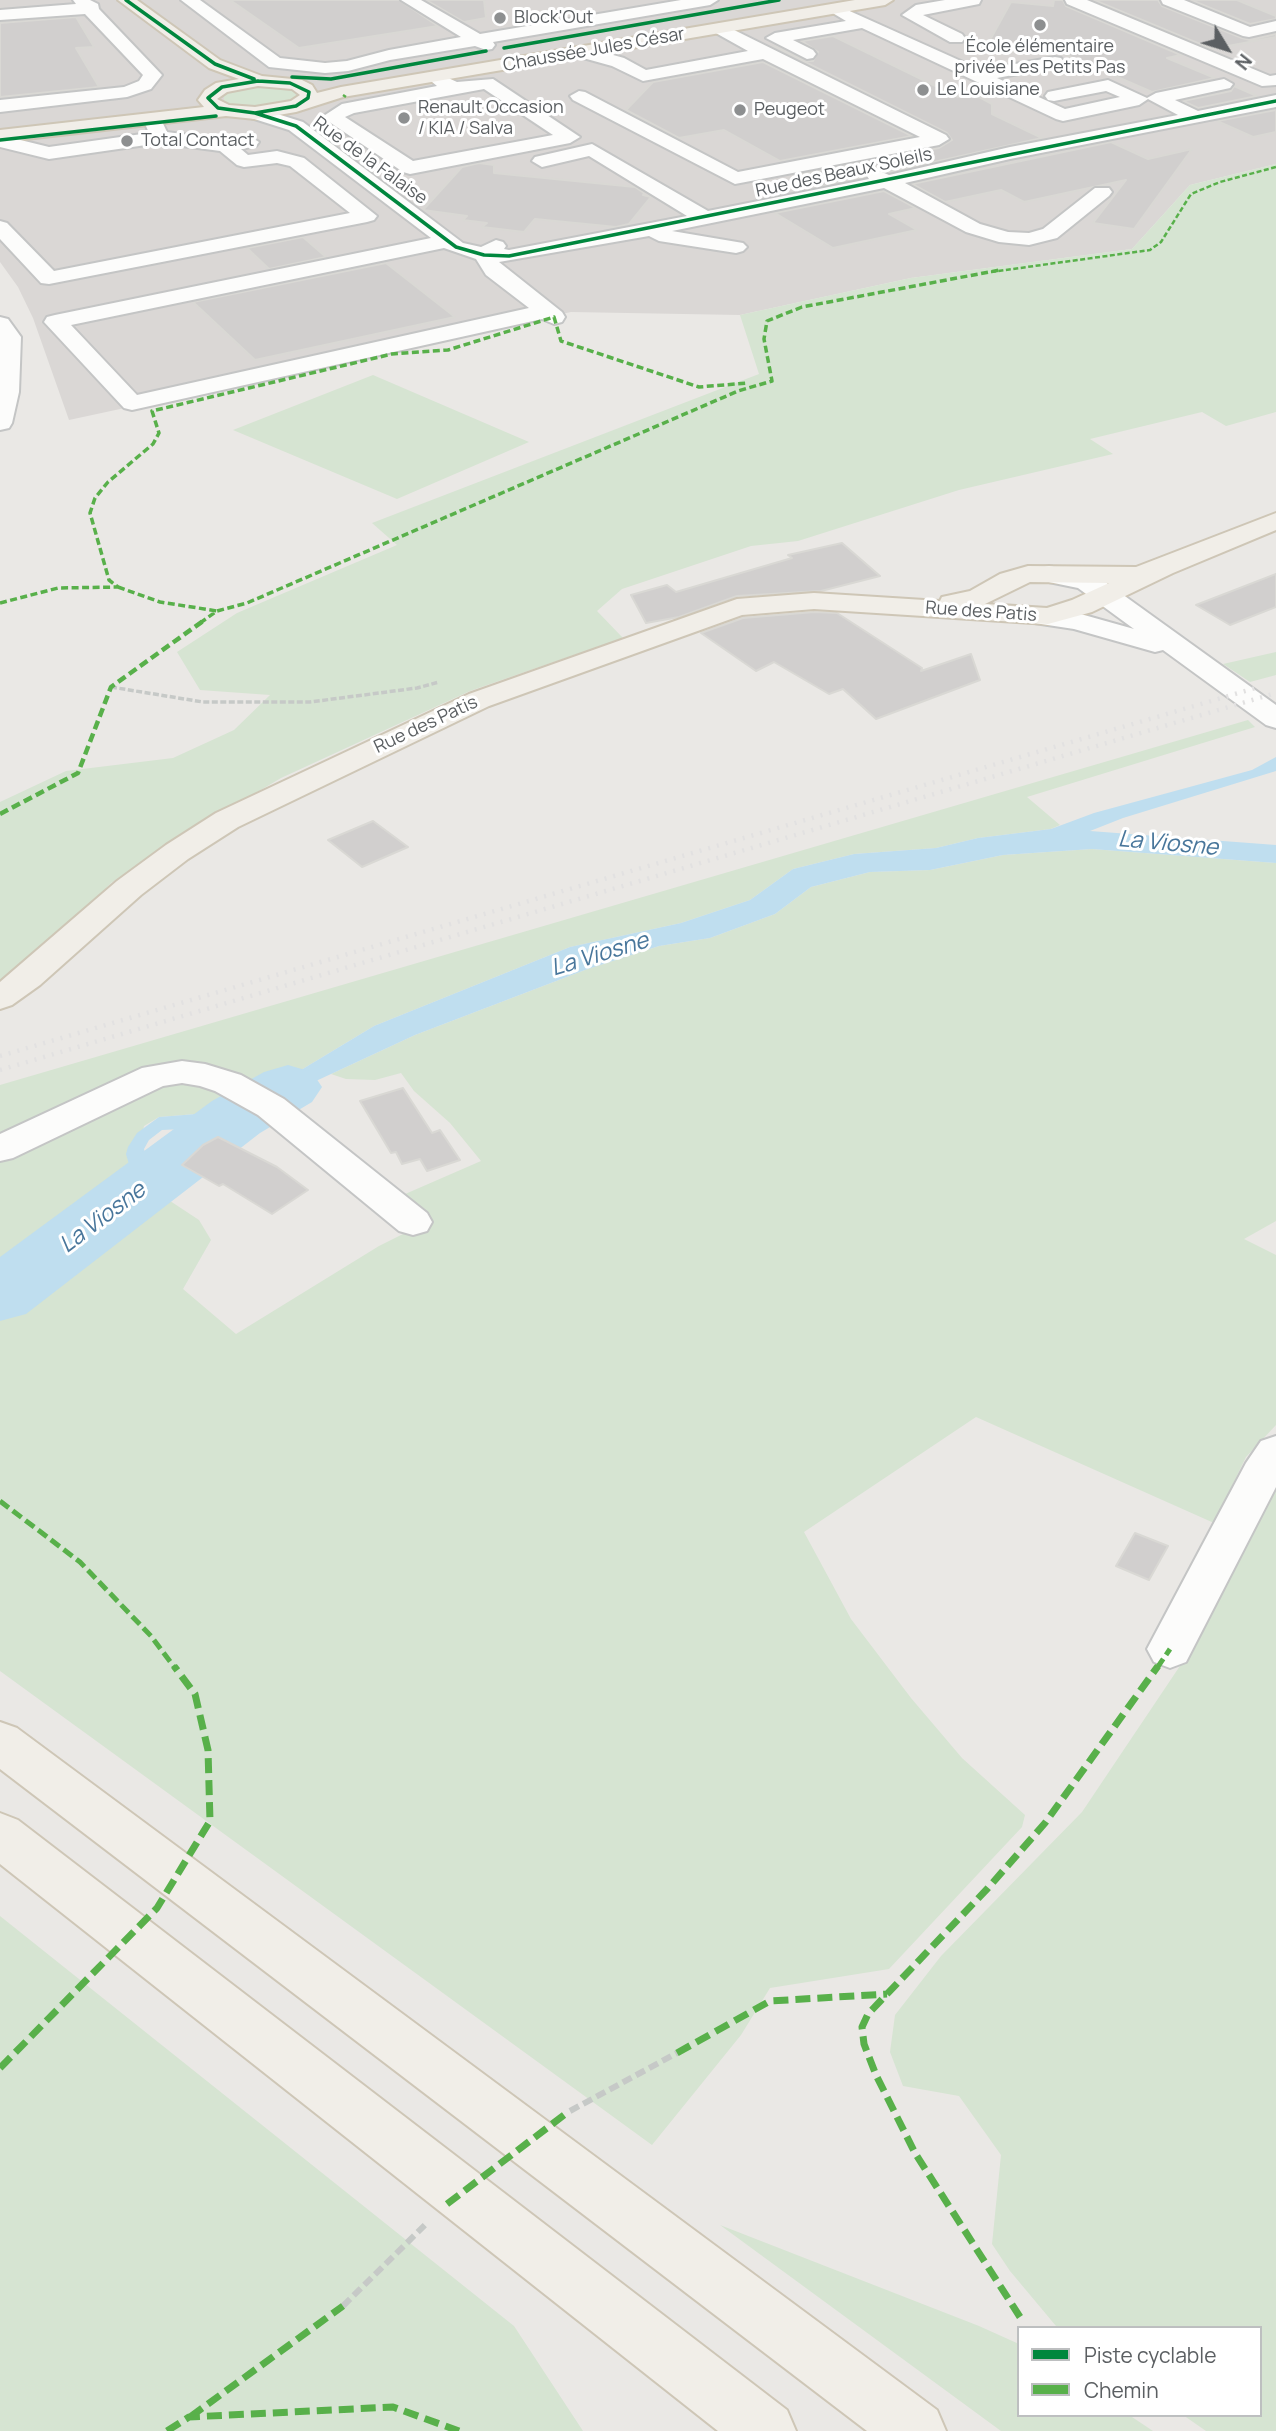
<!DOCTYPE html>
<html>
<head>
<meta charset="utf-8">
<style>
	body { margin:0 }
	#map { position:relative; width:1276px; height:2431px; overflow:hidden; background:#eae8e5; font-family:Manrope,sans-serif }
	canvas { display:block }
	.legend { position:absolute; left:1017px; top:2326px; width:245px; height:91px; box-sizing:border-box; background:#fff; border:2px solid #bdbfc0; margin:0; padding:9px 12px; list-style:none; font-size:21px; color:#5b5f62 }
	.legend li { display:flex; align-items:center; gap:14px; height:35px }
	.legend b { width:35px; border:2px solid #bdbfc0 }
	.north { position:absolute; left:1192px; top:14px; width:70px; height:70px; -webkit-text-stroke:5px #fff; paint-order:stroke; rotate:128deg; font-size:19px; font-weight:700; line-height:28px; text-align:center; color:#5b5f62 }
	.north::after { content:''; display:block; margin:auto; width:24px; height:32px; background:#5b5f62; clip-path:polygon(50% 0,100% 100%,50% 72%,0 100%) }
</style>
</head>
<body>
<div id="map">
<canvas width="1276" height="2431"></canvas>
<ul class="legend">
<li><b style="height:9px;background:#00873e"></b>Piste cyclable</li>
<li><b style="height:9px;background:#58b04a"></b>Chemin</li>
</ul>
<div class="north">N</div>
</div>
<script>
const g = document.querySelector('canvas').getContext('2d');
g.lineJoin = 'round';
function fill(path, color) { g.fillStyle = color; g.fill(path, 'evenodd'); }
const shape = rows => new Path2D(rows.map(r => 'M' + r).join(''));
function stroke(path, color, width, dash) { g.strokeStyle = color; g.lineWidth = width; g.lineCap = dash ? 'butt' : 'round'; g.setLineDash(dash || []); g.stroke(path); }
function drawText(font, color, halo, rows, align = 'center') {
  g.font = font + ' Manrope,sans-serif'; g.lineWidth = 6; g.setLineDash([]); g.textBaseline = 'middle'; g.strokeStyle = halo; g.fillStyle = color; for (const [text, x, y, turn = 0] of rows) {
    g.save(); g.translate(x, y); g.rotate((+turn || 0) * Math.PI / 180); g.textAlign = isNaN(turn) ? turn : align; if (halo) g.strokeText(text, 0, 0); g.fillText(text, 0, 0); g.restore();
  }
}
fill(shape([
	[0,0,1276,0,1276,164,1190,185,1132,249,911,278,740,315,571,312,69,420,33,318,18,287,0,262]
]), '#dad7d5');
fill(shape([
	[253,85,286,87,293,90,297,97,294,101,267,109,231,106,224,102,224,94],
	[1276,164,1276,412,1226,426,1202,412,1090,439,1113,454,959,490,798,541,751,546,622,589,597,611,623,638,470,691,281,778,165,847,111,883,31,964,0,985,0,802,66,771,173,758,234,730,270,695,200,690,177,652,237,613,397,545,372,523,759,374,740,315,911,278,1132,249,1190,185],
	[373,375,529,442,397,499,233,430],
	[1276,652,1276,675,1250,682,1223,664],
	[1248,720,1255,727,1027,797,1060,825,1051,829,978,838,936,848,854,854,793,869,750,900,681,923,570,947,374,1026,233,1111,159,1117,144,1126,134,1177,95,1213,0,1281,0,1085],
	[1092,849,1276,863,1276,1221,1244,1239,1276,1255,1276,1425,1246,1457,1214,1523,976,1417,804,1532,851,1619,911,1698,962,1758,1025,1815,1022,1827,889,1969,770,1988,741,2035,652,2145,0,1671,0,1312,29,1287,123,1221,155,1191,199,1220,211,1240,183,1289,236,1334,379,1246,425,1223,396,1198,481,1161,450,1123,414,1091,401,1073,375,1080,346,1079,331,1074,415,1035,585,970,659,946,710,938,775,914,811,887,870,872,930,870,1003,855],
	[1276,1478,1276,2431,1206,2431,1183,2415,1260,2415,1260,2328,1056,2326,1010,2271,992,2244,1001,2155,959,2096,903,2086,890,2052,895,2015,941,1956,1082,1812,1194,1645],
	[0,1916,514,2326,583,2431,0,2431],
	[720,2225,979,2326,1019,2344,1019,2415,1129,2415,1153,2431,1001,2431]
]), '#d6e4d2');
fill(shape([
	[1276,757,1276,771,1123,818,1090,831,1276,845,1276,863,1092,849,1003,855,930,870,870,872,811,887,775,914,710,938,659,946,585,970,415,1035,303,1087,209,1141,183,1129,162,1130,149,1140,144,1149,149,1168,179,1159,185,1163,123,1221,29,1287,0,1312,0,1281,95,1213,133,1178,126,1154,128,1147,137,1133,159,1117,233,1111,374,1026,570,947,681,923,750,900,793,869,854,854,936,848,978,838,1051,829,1094,813,1252,770]
]), '#bfdeef');
fill(shape([
	[288,1065,312,1072,322,1087,312,1102,260,1133,26,1314,0,1321,0,1257,212,1101,264,1072,288,1065]
]), '#bfdeef');
const building = shape([
	[230,0,399,0,438,26,299,48,230,0],
	[426,0,484,0,486,18,464,22,426,0],
	[1054,0,1063,0,1066,6,1181,55,1167,58,1215,78,1152,92,1034,41,1028,53,985,49,1011,2,1053,6,1054,0],
	[1094,0,1158,0,1162,6,1242,38,1250,40,1276,34,1276,37,1212,49,1094,0],
	[1191,0,1237,0,1276,16,1276,19,1250,24,1191,0],
	[76,17,94,47,76,48,99,87,0,97,0,23,76,17],
	[833,36,958,97,963,88,992,104,992,114,1042,138,889,172,876,167,868,170,865,177,823,186,802,174,939,148,952,140,947,133,773,46,806,61,813,61,818,52,802,41,833,36],
	[763,62,912,136,780,161,724,130,679,138,626,110,653,82,763,62],
	[1234,86,1257,96,1198,108,1183,101,1231,91,1234,86],
	[1276,110,1276,132,1253,137,1217,121,1276,110],
	[1111,142,1148,159,1192,149,1134,229,1093,223,1126,180,1024,202,1001,190,945,202,912,184,1111,142],
	[479,163,494,165,494,173,635,187,644,193,643,195,651,197,629,224,616,227,535,219,524,232,482,227,487,223,463,220,467,216,423,210,462,167,479,163],
	[884,191,916,208,889,214,917,230,833,248,775,213,884,191],
	[303,237,326,257,269,269,247,248,303,237],
	[386,263,455,317,255,360,193,302,386,263],
	[842,543,880,576,821,591,737,596,679,617,646,623,631,595,667,585,676,592,792,558,788,555,842,543],
	[1276,574,1276,607,1230,625,1196,605,1276,574],
	[814,612,837,613,922,668,921,671,971,654,980,680,876,719,843,689,829,694,774,662,756,671,701,633,743,618,814,612],
	[373,821,408,847,362,867,328,840,373,821],
	[403,1088,432,1133,440,1130,460,1160,427,1171,420,1159,402,1164,396,1152,391,1153,360,1101,403,1088],
	[218,1137,277,1167,308,1190,272,1214,223,1184,219,1186,182,1165,203,1145,218,1137],
	[1135,1533,1168,1546,1149,1580,1116,1566,1135,1533]
]);
fill(building, '#d1cfce');
stroke(building, '#d9d8d4', 2);
const minor = shape([
	[73,0,90,0,98,4,99,9,162,75,151,89,127,97,0,112,0,100,124,87,139,81,143,75,85,14,0,20,0,10,76,4,73,0],
	[181,0,200,0,280,58,325,63,347,61,389,50,461,37,401,0,421,0,480,34,681,0,718,0,710,5,493,42,495,45,492,49,486,50,475,46,390,60,348,71,325,73,269,67,181,0],
	[945,0,981,0,979,4,923,15,962,34,965,38,962,42,950,42,902,15,916,5,945,0],
	[1065,0,1087,0,1270,76,1276,75,1276,85,1262,86,1067,4,1065,0],
	[1161,0,1184,0,1250,27,1276,21,1276,31,1249,37,1243,36,1163,4,1161,0],
	[834,4,981,70,1055,57,1061,58,1064,62,1061,66,997,78,1065,109,1120,97,1106,91,1054,101,1048,100,1045,96,1048,92,1108,80,1147,98,1156,93,1224,79,1233,84,1230,88,1175,100,1198,111,1276,95,1276,107,1010,159,905,183,980,224,1008,232,1029,233,1043,229,1095,188,1109,188,1112,192,1109,196,1057,238,1029,245,999,242,966,232,884,188,672,231,743,243,747,247,743,251,736,253,659,241,649,236,499,262,562,312,565,317,562,322,554,324,542,319,132,410,124,408,44,322,47,317,55,315,431,238,289,130,248,117,246,113,255,107,303,122,463,243,481,247,496,240,503,242,506,246,504,249,509,250,687,216,589,156,542,167,532,161,535,157,592,144,708,211,869,179,867,176,870,172,877,170,889,175,1010,147,1178,115,1148,99,1139,105,1063,121,1056,119,862,28,793,40,813,50,816,54,813,58,807,59,766,38,775,33,846,21,826,9,834,4],
	[444,248,476,259,486,275,529,308,137,395,71,325,444,248],
	[720,23,946,135,949,139,939,145,735,184,573,100,570,96,579,91,585,92,738,172,920,137,763,59,643,81,612,66,576,56,573,52,576,48,588,48,624,58,646,70,748,51,714,32,711,28,720,23],
	[435,72,457,82,493,79,580,137,570,143,410,174,403,172,322,117,342,104,437,86,426,77,435,72],
	[484,89,553,135,413,161,345,117,354,113,484,89],
	[152,113,159,115,167,132,226,140,249,136,259,142,256,146,241,149,248,155,277,151,304,158,377,216,374,220,367,222,49,284,41,283,0,239,0,221,7,223,54,271,350,213,290,166,277,163,244,167,237,165,220,151,160,143,49,159,0,147,0,135,49,147,149,133,143,119,152,113],
	[0,317,8,319,21,337,19,392,12,423,9,428,0,430,0,317],
	[1049,566,1097,576,1276,705,1276,728,1266,725,1163,650,1155,652,1074,629,1028,622,1024,616,1028,610,1038,608,1077,613,1134,629,1078,588,1039,580,1036,574,1039,568,1049,566],
	[182,1061,205,1064,241,1075,284,1099,427,1213,432,1222,427,1231,413,1235,399,1231,258,1115,215,1091,200,1086,182,1083,163,1086,13,1158,0,1161,0,1134,142,1068,182,1061],
	[1276,1436,1276,1487,1186,1662,1170,1668,1154,1662,1147,1649,1246,1463,1261,1441,1276,1436]
]);
const major = shape([
	[118,0,137,0,220,60,262,76,302,80,312,85,317,93,341,87,855,0,893,0,885,5,343,97,296,112,255,119,226,116,0,142,0,130,204,107,198,100,205,90,216,83,239,79,209,68,118,0],
	[258,86,292,89,300,95,291,101,255,107,229,105,217,99,227,92,258,86],
	[1276,513,1276,530,1173,573,1092,612,1048,624,814,609,742,615,489,706,238,827,188,859,141,895,40,985,12,1005,0,1009,0,982,117,881,166,845,216,813,469,694,737,599,814,593,940,601,942,597,970,591,1000,574,1028,566,1136,567,1276,513],
	[1030,582,1109,583,1072,600,1047,608,985,604,1030,582],
	[0,1722,17,1728,937,2410,946,2431,867,2431,0,1769,0,1722],
	[0,1813,18,1820,787,2410,796,2431,718,2431,0,1864,0,1813]
]);
stroke(minor, '#c4c5c5', 4);
stroke(major, '#cec6b6', 4);
stroke(shape([
	[111,687,203,702,310,702,417,688,439,682]
]), '#c6c9c7', 3.5, [6, 2.5]);
stroke(shape([
	[570,2111,677,2053],
	[343,2306,426,2224]
]), '#c6c9c7', 6, [10, 5]);
fill(minor, '#fcfcfb');
fill(major, '#f1eee8');
stroke(shape([
	[0,1056,1259,687],
	[0,1070,1276,693]
]), '#e2e1e1', 4.5, [2, 7]);
stroke(shape([
	[343,95,346,97],
	[991,272,1150,250,1161,242,1191,194,1220,182,1276,167]
]), '#58b04a', 2.5, [5, 2.5]);
stroke(shape([
	[118,587,160,602,217,611],
	[0,603,58,588,118,587,109,580,90,513,95,498,108,482,153,444,159,433,152,411,392,354,448,350,554,317,561,341,699,387,748,383],
	[200,623,217,611,247,603,738,391,772,381,764,339,767,321,802,307,1000,270]
]), '#58b04a', 3.5, [7, 3.5]);
stroke(shape([
	[0,814,78,773,111,687,203,621]
]), '#58b04a', 4.5, [9, 4.5]);
stroke(shape([
	[0,1501,80,1562,151,1636,175,1668],
	[1157,1668,1170,1649]
]), '#58b04a', 5, [11, 5]);
stroke(shape([
	[677,2053,770,2001,887,1994],
	[0,2068,157,1908,210,1821,208,1750,195,1694,174,1666],
	[447,2204,568,2112],
	[1020,2317,915,2153,876,2075,864,2044,862,2027,868,2014,988,1888,1045,1823,1158,1666],
	[190,2417,343,2306],
	[167,2431,189,2417,393,2407,459,2431]
]), '#58b04a', 7, [15, 7]);
stroke(shape([
	[126,0,215,64,254,79],
	[504,48,779,0],
	[292,77,331,79,486,51],
	[258,81,290,83,309,92,308,98,296,106,255,113,218,108,208,98,222,87,258,81],
	[255,113,296,126,456,247,484,255,509,256,1276,101],
	[0,140,216,116]
]), '#00873e', 3.5);
for (const [x, y, r, color] of [
	[500,18,7,"#8d8f90"],
	[1040,25,7,"#8d8f90"],
	[923,90,7,"#8d8f90"],
	[740,110,7,"#8d8f90"],
	[404,118,7,"#8d8f90"],
	[127,141,7,"#8d8f90"]
]) { const dot = new Path2D(); dot.arc(x, y, r, 0, 2 * Math.PI); g.fillStyle = color; g.fill(dot); stroke(dot, '#fff', 2.5); }
drawText('18px', '#5b5f62', '#fff', [
	["Block'Out",514,18],
	["École élémentaire",1040,47,"center"],
	["privée Les Petits Pas",1040,68,"center"],
	["Le Louisiane",937,90],
	["Renault Occasion",418,108],
	["/ KIA / Salva",418,129],
	["Peugeot",754,110],
	["Total Contact",141,141]
], 'left');
drawText('18px', '#5b5f62', '#fff', [
	["Chaussée Jules César",594,50,-10],
	["Rue de la Falaise",370,161,36],
	["Rue des Beaux Soleils",844,173,-12],
	["Rue des Patis",981,612,4],
	["Rue des Patis",426,725,-25]
]);
drawText('italic 23px', '#48769b', '#fff', [
	["La Viosne",1168,844,5],
	["La Viosne",600,955,-17],
	["La Viosne",103,1218,-37]
]);
</script>
</body>
</html>
